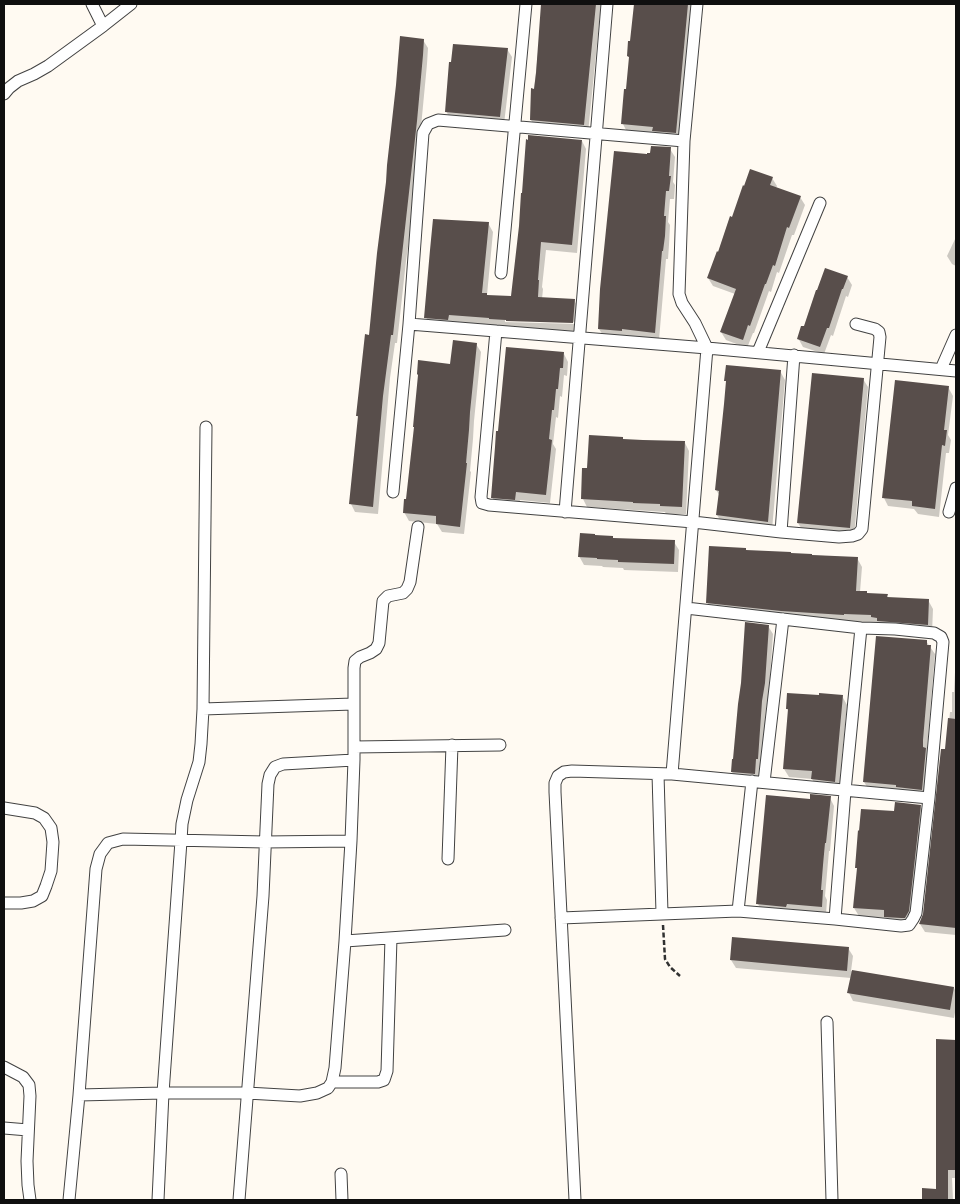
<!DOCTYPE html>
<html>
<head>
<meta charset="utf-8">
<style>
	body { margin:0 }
	#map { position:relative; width:960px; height:1204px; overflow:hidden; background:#fffaf2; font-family:"Libre Baskerville",serif }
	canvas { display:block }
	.frame { position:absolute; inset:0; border:5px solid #0f0f0f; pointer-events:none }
</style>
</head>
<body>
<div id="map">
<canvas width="960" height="1204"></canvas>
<div class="frame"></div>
</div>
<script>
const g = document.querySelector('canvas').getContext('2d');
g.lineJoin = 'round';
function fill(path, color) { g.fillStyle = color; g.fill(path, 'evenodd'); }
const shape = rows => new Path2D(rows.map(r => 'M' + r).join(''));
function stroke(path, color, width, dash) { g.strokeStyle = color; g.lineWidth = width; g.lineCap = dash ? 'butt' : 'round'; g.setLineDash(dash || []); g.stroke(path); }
fill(shape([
	[543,4,601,4,588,133,536,128,531,120],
	[635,4,693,4,680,141,627,132,623,124,625,90,627,90,630,59,628,56,634,25],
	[423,40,428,48,427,64,413,211,406,261,397,343,395,343,390,378,378,514,355,512,351,504,359,418,357,416,370,336],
	[507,49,512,57,504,124,451,120,446,111],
	[582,141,586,149,577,253,546,250,542,287,543,289,542,299,574,300,579,309,578,322,505,319,505,322,578,324,577,331,430,326,426,317,488,223,493,232,487,295,488,296,512,297],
	[670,149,675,157,673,182,675,185,674,199,670,199,668,222,670,225,669,245,668,259,666,259,659,340,604,337,599,329,648,156],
	[772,178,777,186,776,188,800,197,805,205,794,235,792,235,779,273,777,272,771,292,769,291,754,333,753,333,747,348,726,340,721,332,735,294,713,286,708,278,732,218],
	[956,237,956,266,952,264,947,256],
	[847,277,852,285,848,297,846,296,833,336,831,335,824,354,803,347,798,338,804,328],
	[476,344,481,352,474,421,473,439,470,471,471,472,464,534,442,532,437,524,409,521,404,512,407,500,451,365],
	[564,354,568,362,567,376,564,375,562,397,560,396,558,418,556,417,553,444,556,449,550,503,520,500,519,507,497,506,492,497],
	[780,371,785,380,772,530,722,523,717,515,720,496,716,490,727,382,725,380],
	[863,379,868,387,854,536,803,531,798,523],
	[948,387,953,396,948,435,951,440,949,453,946,453,939,517,918,514,914,509,888,506,884,498],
	[623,440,685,443,689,451,686,514,666,514,665,512,587,507,583,499,584,470,589,470],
	[614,539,674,542,679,550,678,572,624,570,623,568,603,567,602,566,584,565,579,556],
	[747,551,857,558,862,567,860,592,868,594,887,595,889,599,928,600,933,609,932,633,876,623,712,611,707,602],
	[768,626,773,634,769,692,766,710,762,767,760,767,759,782,737,780,732,772],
	[926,641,935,654,927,749,927,752,930,757,926,798,869,790,864,782],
	[956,652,956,935,925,932,920,924,925,914,946,751,950,712,952,712,952,692,954,692],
	[842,696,847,705,839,789,817,787,812,779,789,777,784,769,789,712,787,709],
	[830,798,834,806,830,851,829,851,825,896,827,900,826,915,762,912,758,904,811,801],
	[920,806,925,814,913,920,890,925,886,918,859,916,854,908,858,870,857,868,895,812],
	[848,948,853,956,851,971,954,988,956,992,956,1007,954,1018,853,1001,849,993,851,978,736,968,731,960],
	[937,1041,956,1041,956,1178,952,1178,953,1200,924,1200,923,1190,937,1190]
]), '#0003');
fill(shape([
	[541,4,572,5,572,4,596,4,584,125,530,120,531,88,534,89,536,73],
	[634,4,688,4,676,133,652,131,653,127,621,124,624,89,626,89,629,57,627,56,628,41,630,41],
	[400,36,424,39,423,55,417,121,393,335,391,335,383,396,373,507,349,504,358,416,356,416,365,334,369,335,377,253,386,182,387,165,396,85],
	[453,44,508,48,500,117,445,112,449,62,451,62],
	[528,135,582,140,572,245,541,242,538,280,539,280,538,297,575,299,573,323,506,321,506,320,489,319,489,318,449,315,448,320,424,318,430,250,433,219,489,222,482,293,487,293,487,295,511,296,519,226,521,193,522,193,526,139,528,140],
	[651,146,671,147,669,176,671,176,669,191,666,191,664,216,666,216,665,236,663,251,662,251,655,333,622,329,622,331,598,329,600,289,614,151,647,154,647,153,650,153],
	[750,169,773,177,770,185,801,196,789,228,787,227,775,266,773,265,766,284,765,284,750,326,748,325,743,340,720,332,736,289,707,278,717,251,718,252,730,216,732,217,743,185,744,186],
	[825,268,848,276,843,289,842,289,829,328,827,328,820,347,797,339,801,326,804,326,816,290,817,290],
	[453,340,477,343,470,412,469,430,466,463,467,463,460,527,436,524,436,516,403,513,404,499,406,499,414,427,413,427,418,375,417,374,418,360,450,364],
	[506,347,564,352,563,368,560,368,558,389,556,389,554,410,552,410,549,439,552,440,546,495,516,492,515,500,491,498,495,447,496,431,498,431],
	[726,365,781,370,768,522,716,515,719,491,715,490,724,404,726,381,724,381],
	[812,373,864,378,850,528,797,523],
	[895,380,949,386,944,430,947,430,945,446,942,445,935,509,912,506,912,501,882,498],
	[589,435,623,437,623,439,643,440,685,441,682,507,660,506,660,504,633,503,633,502,581,499,582,468,587,468],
	[580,533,595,534,595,535,613,536,613,538,675,540,674,564,618,562,618,560,597,559,597,558,578,557],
	[709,546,746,548,746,550,791,552,791,553,812,554,812,555,858,557,856,591,867,591,867,593,888,594,887,597,929,599,928,625,877,621,877,618,871,617,871,615,844,614,844,615,781,611,706,603],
	[745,622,769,625,765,683,762,701,758,759,756,759,755,774,731,772,732,759,733,759,738,704,741,683],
	[876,636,927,640,927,645,931,645,923,740,923,747,926,748,922,790,896,787,896,785,863,782],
	[787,693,819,695,819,693,843,695,835,782,811,779,812,771,783,769,788,709,786,709],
	[948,718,956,719,956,928,919,924,923,914,941,749,945,749],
	[810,794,831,796,826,843,825,843,823,865,821,890,823,890,822,907,787,904,786,907,756,904,766,795,810,799],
	[895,802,921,805,909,911,905,918,901,918,884,917,884,910,853,908,857,868,855,868,858,830,859,831,861,809,894,811],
	[732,937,849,947,847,971,730,960],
	[852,970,954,987,950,1010,847,993],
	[936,1039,956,1040,956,1170,948,1170,948,1200,922,1200,922,1188,936,1189]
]), '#584e4b');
const minor = shape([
	[92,4,103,26],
	[4,94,9,88,18,81,34,74,48,66,103,26,131,4],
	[501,273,526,4],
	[409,324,707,348,956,371],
	[496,331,481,497,482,503,489,505,693,522,781,532,839,537,852,536,858,534,862,529,880,337,879,332,875,329,856,324],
	[758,352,820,203],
	[941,369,956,335],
	[393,492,409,324,423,133,428,124,438,120,684,141],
	[565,512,607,4],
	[949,512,956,488],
	[781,532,794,355],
	[203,709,353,704],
	[354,747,500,745],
	[658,774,662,913],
	[672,774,707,348,695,323,682,303,679,294,684,141,697,4],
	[764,782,783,619],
	[4,808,35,813,44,818,51,828,53,842,51,871,46,886,42,896,33,901,21,903,4,903],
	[448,859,452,745],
	[738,911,752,781],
	[561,918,738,911,835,919,901,926,909,925,913,919,916,913,929,798,943,642,941,637,934,633,895,629,861,628,686,608],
	[835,919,845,791,861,628],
	[345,941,505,930],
	[827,1022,832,1200],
	[4,1067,23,1077,29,1085,30,1096,27,1161,28,1185,30,1200],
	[332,1082,378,1082,384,1080,387,1071,391,938],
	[79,1095,163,1093,247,1093,300,1096,317,1093,328,1088,332,1082,335,1068,345,941,351,841,354,760,354,668,355,661,360,657,370,653,376,649,379,643,383,601,388,596,403,593,407,589,410,582,418,527],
	[4,1128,28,1130],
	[341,1174,342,1200],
	[69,1200,79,1095,96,869,100,854,108,843,123,839,265,842,351,841],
	[158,1200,163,1093,181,841,182,824,187,800,199,762,201,744,203,709,206,427],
	[239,1200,263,896,268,784,270,775,275,767,283,764,354,760],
	[575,1200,555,792,555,783,558,776,564,772,572,771,672,774,929,798]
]);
stroke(minor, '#424242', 13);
stroke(shape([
	[663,925,665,959,670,967,680,976]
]), '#313131', 2.5, [5, 2.5]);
stroke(minor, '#fff', 11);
</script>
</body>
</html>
